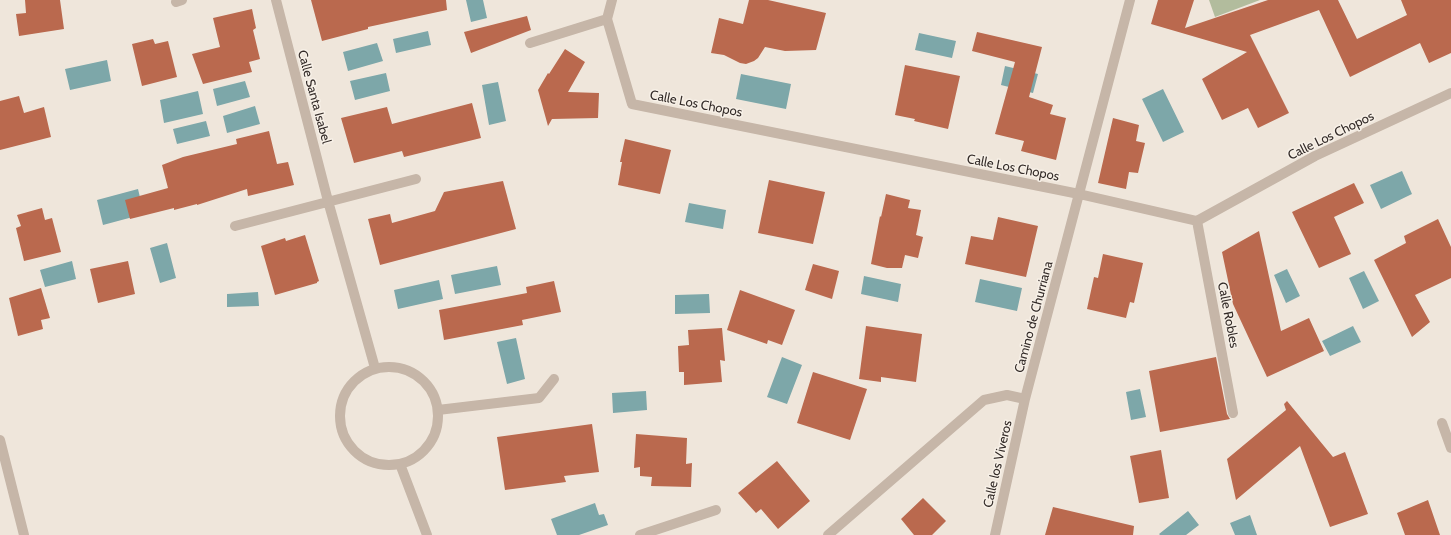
<!DOCTYPE html>
<html>
<head>
<meta charset="utf-8">
<style>
	body { margin:0 }
	canvas { display:block; background:#efe6db }
</style>
</head>
<body>
<canvas width="1451" height="535"></canvas>
<script>
const g = document.querySelector('canvas').getContext('2d');
g.lineJoin = 'round';
function fill(path, color) { g.fillStyle = color; g.fill(path, 'evenodd'); }
const shape = rows => new Path2D(rows.map(r => 'M' + r).join(''));
function stroke(path, color, width, dash) { g.strokeStyle = color; g.lineWidth = width; g.lineCap = dash ? 'butt' : 'round'; g.setLineDash(dash || []); g.stroke(path); }
function drawText(font, color, halo, rows, align = 'center') {
  g.font = font + ' Cabin,sans-serif'; g.lineWidth = 3; g.setLineDash([]); g.textBaseline = 'middle'; g.strokeStyle = halo; g.fillStyle = color; for (const [text, x, y, turn = 0] of rows) {
    g.save(); g.translate(x, y); g.rotate((+turn || 0) * Math.PI / 180); g.textAlign = isNaN(turn) ? turn : align; if (halo) g.strokeText(text, 0, 0); g.fillText(text, 0, 0); g.restore();
  }
}
fill(shape([
	[1209,0,1260,0,1215,17]
]), '#b2bc9d');
fill(shape([
	[466,0,483,0,487,18,471,22],
	[428,31,431,45,396,53,393,39],
	[919,33,956,41,952,58,915,50],
	[377,43,383,61,348,71,343,52],
	[107,60,111,81,70,90,65,69],
	[1005,66,1038,74,1033,93,1001,85],
	[386,73,390,91,355,100,350,81],
	[741,74,791,84,786,109,736,99],
	[245,81,250,97,217,106,213,89],
	[498,82,506,121,489,125,482,85],
	[1163,89,1184,132,1163,142,1142,99],
	[198,91,203,114,164,123,160,100],
	[255,106,260,124,227,133,223,116],
	[206,121,210,136,177,144,173,129],
	[1402,171,1412,194,1381,209,1370,185],
	[138,189,144,214,103,225,97,200],
	[689,203,726,210,723,229,685,222],
	[167,243,176,278,160,283,150,248],
	[72,261,76,279,45,287,40,270],
	[497,266,501,285,455,294,451,275],
	[1287,269,1300,296,1286,303,1274,275],
	[1364,271,1379,301,1363,309,1349,278],
	[864,276,901,284,898,302,861,294],
	[980,279,1022,288,1017,311,975,302],
	[439,280,443,299,398,309,394,290],
	[258,292,259,306,227,307,227,294],
	[709,294,710,313,675,314,675,295],
	[1353,326,1361,342,1330,356,1322,341],
	[516,338,525,379,507,384,497,342],
	[782,357,802,365,787,404,767,397],
	[1140,389,1146,417,1131,420,1126,392],
	[646,391,647,410,613,413,612,393],
	[595,503,599,515,604,514,608,525,579,535,557,535,551,519],
	[1188,511,1199,525,1186,535,1160,535,1159,534],
	[1250,515,1257,535,1235,535,1230,523]
]), '#7da7a9');
fill(shape([
	[25,0,60,0,64,29,19,36,16,14,26,13],
	[311,0,446,0,447,10,368,27,368,29,322,41],
	[749,0,768,0,826,13,816,50,785,51,765,47,758,58,754,61,746,64,740,63,724,55,711,53,719,18,743,24],
	[1158,0,1194,0,1185,28,1268,0,1338,0,1357,39,1407,15,1401,0,1451,0,1451,53,1429,63,1420,43,1350,77,1319,10,1250,35,1289,113,1258,128,1248,108,1222,120,1202,79,1247,52,1151,24],
	[252,9,256,28,253,30,260,59,249,62,252,72,203,84,192,54,220,47,213,18],
	[527,16,531,30,471,53,464,32],
	[977,32,1042,47,1029,97,1053,105,1050,114,1066,118,1056,160,1021,151,1024,141,995,134,1015,62,972,51],
	[153,39,155,44,168,41,177,77,142,86,132,44],
	[565,49,585,62,568,92,599,93,598,118,552,119,548,126,538,90,548,73,549,74],
	[905,65,960,76,948,129,914,121,915,119,895,115],
	[19,96,24,113,44,107,51,137,0,150,0,101],
	[472,103,481,138,404,157,402,151,354,163,341,118,387,107,392,124],
	[1113,118,1139,125,1136,141,1145,143,1138,173,1129,172,1126,189,1098,183],
	[269,131,277,164,288,162,294,185,248,196,247,189,197,205,197,204,174,210,174,208,130,219,125,200,168,188,162,165,183,157,237,144,236,139],
	[625,139,671,150,660,194,618,185,622,162,620,162],
	[769,180,825,192,813,244,758,233],
	[503,181,516,229,380,265,368,219,390,214,392,223,435,211,444,192],
	[1354,183,1364,203,1334,217,1351,254,1319,268,1292,212],
	[886,194,910,200,908,208,921,210,916,235,923,237,918,258,905,255,902,268,887,268,871,264,880,216,881,217],
	[42,208,45,220,52,218,61,252,24,261,16,228,21,226,17,215],
	[998,217,1038,226,1026,277,965,264,971,236,993,240],
	[1438,219,1451,247,1451,278,1415,295,1430,322,1412,337,1374,260,1406,243,1404,236],
	[1259,231,1281,331,1309,318,1324,351,1267,377,1233,304,1222,252],
	[305,235,319,281,317,282,317,283,275,295,261,246,285,238,286,241],
	[1103,254,1143,263,1134,303,1130,302,1126,318,1087,309,1094,277,1098,278],
	[128,261,135,294,98,303,90,269],
	[813,264,839,271,832,299,805,290],
	[554,281,561,312,522,320,523,325,444,340,439,310,527,293,526,287],
	[41,288,50,318,41,320,43,329,18,336,9,298],
	[740,290,795,310,782,345,768,340,767,344,727,330],
	[866,326,922,334,916,382,881,377,881,382,859,379],
	[722,328,725,361,720,360,722,382,684,385,684,372,679,372,678,346,689,345,688,330],
	[1216,357,1227,414,1230,419,1160,432,1149,371],
	[813,372,867,389,850,440,797,423],
	[1287,401,1333,457,1345,452,1368,514,1330,527,1300,446,1236,500,1227,459,1286,410,1284,404],
	[592,424,599,472,564,476,566,482,505,490,497,437],
	[636,434,687,438,686,464,692,463,691,487,651,486,652,477,640,476,640,467,634,468],
	[1161,450,1169,498,1139,503,1130,456],
	[777,461,810,501,778,529,761,509,756,513,738,493],
	[923,498,946,521,932,535,914,535,901,519],
	[1428,500,1440,535,1405,535,1397,513],
	[1053,507,1134,526,1133,535,1045,535]
]), '#ba694e');
stroke(shape([
	[276,0,328,201,375,368],
	[612,0,607,19,632,104,1079,194,1197,221,1315,156,1451,93],
	[176,2,182,0],
	[530,43,607,19],
	[1197,221,1233,413],
	[235,226,416,179],
	'340 416a49 49 0 1 1 98 0a49 49 0 1 1-98 0Z',
	[438,410,539,398,554,379],
	[1442,423,1451,448],
	[0,440,24,535],
	[400,464,427,535],
	[640,535,716,510],
	[828,535,984,400,1007,395,1025,399],
	[995,535,1025,399,1130,0]
]), '#c6b6a8', 10);
drawText('13px', '#332b28', '#f7f0e7', [
	["Calle Santa Isabel",314,97,75],
	["Calle Los Chopos",696,104,11],
	["Calle Los Chopos",1331,136,-26],
	["Calle Los Chopos",1013,168,11],
	["Calle Robles",1228,315,79],
	["Camino de Churriana",1034,317,-75],
	["Calle los Viveros",998,464,-77]
]);
</script>
</body>
</html>
